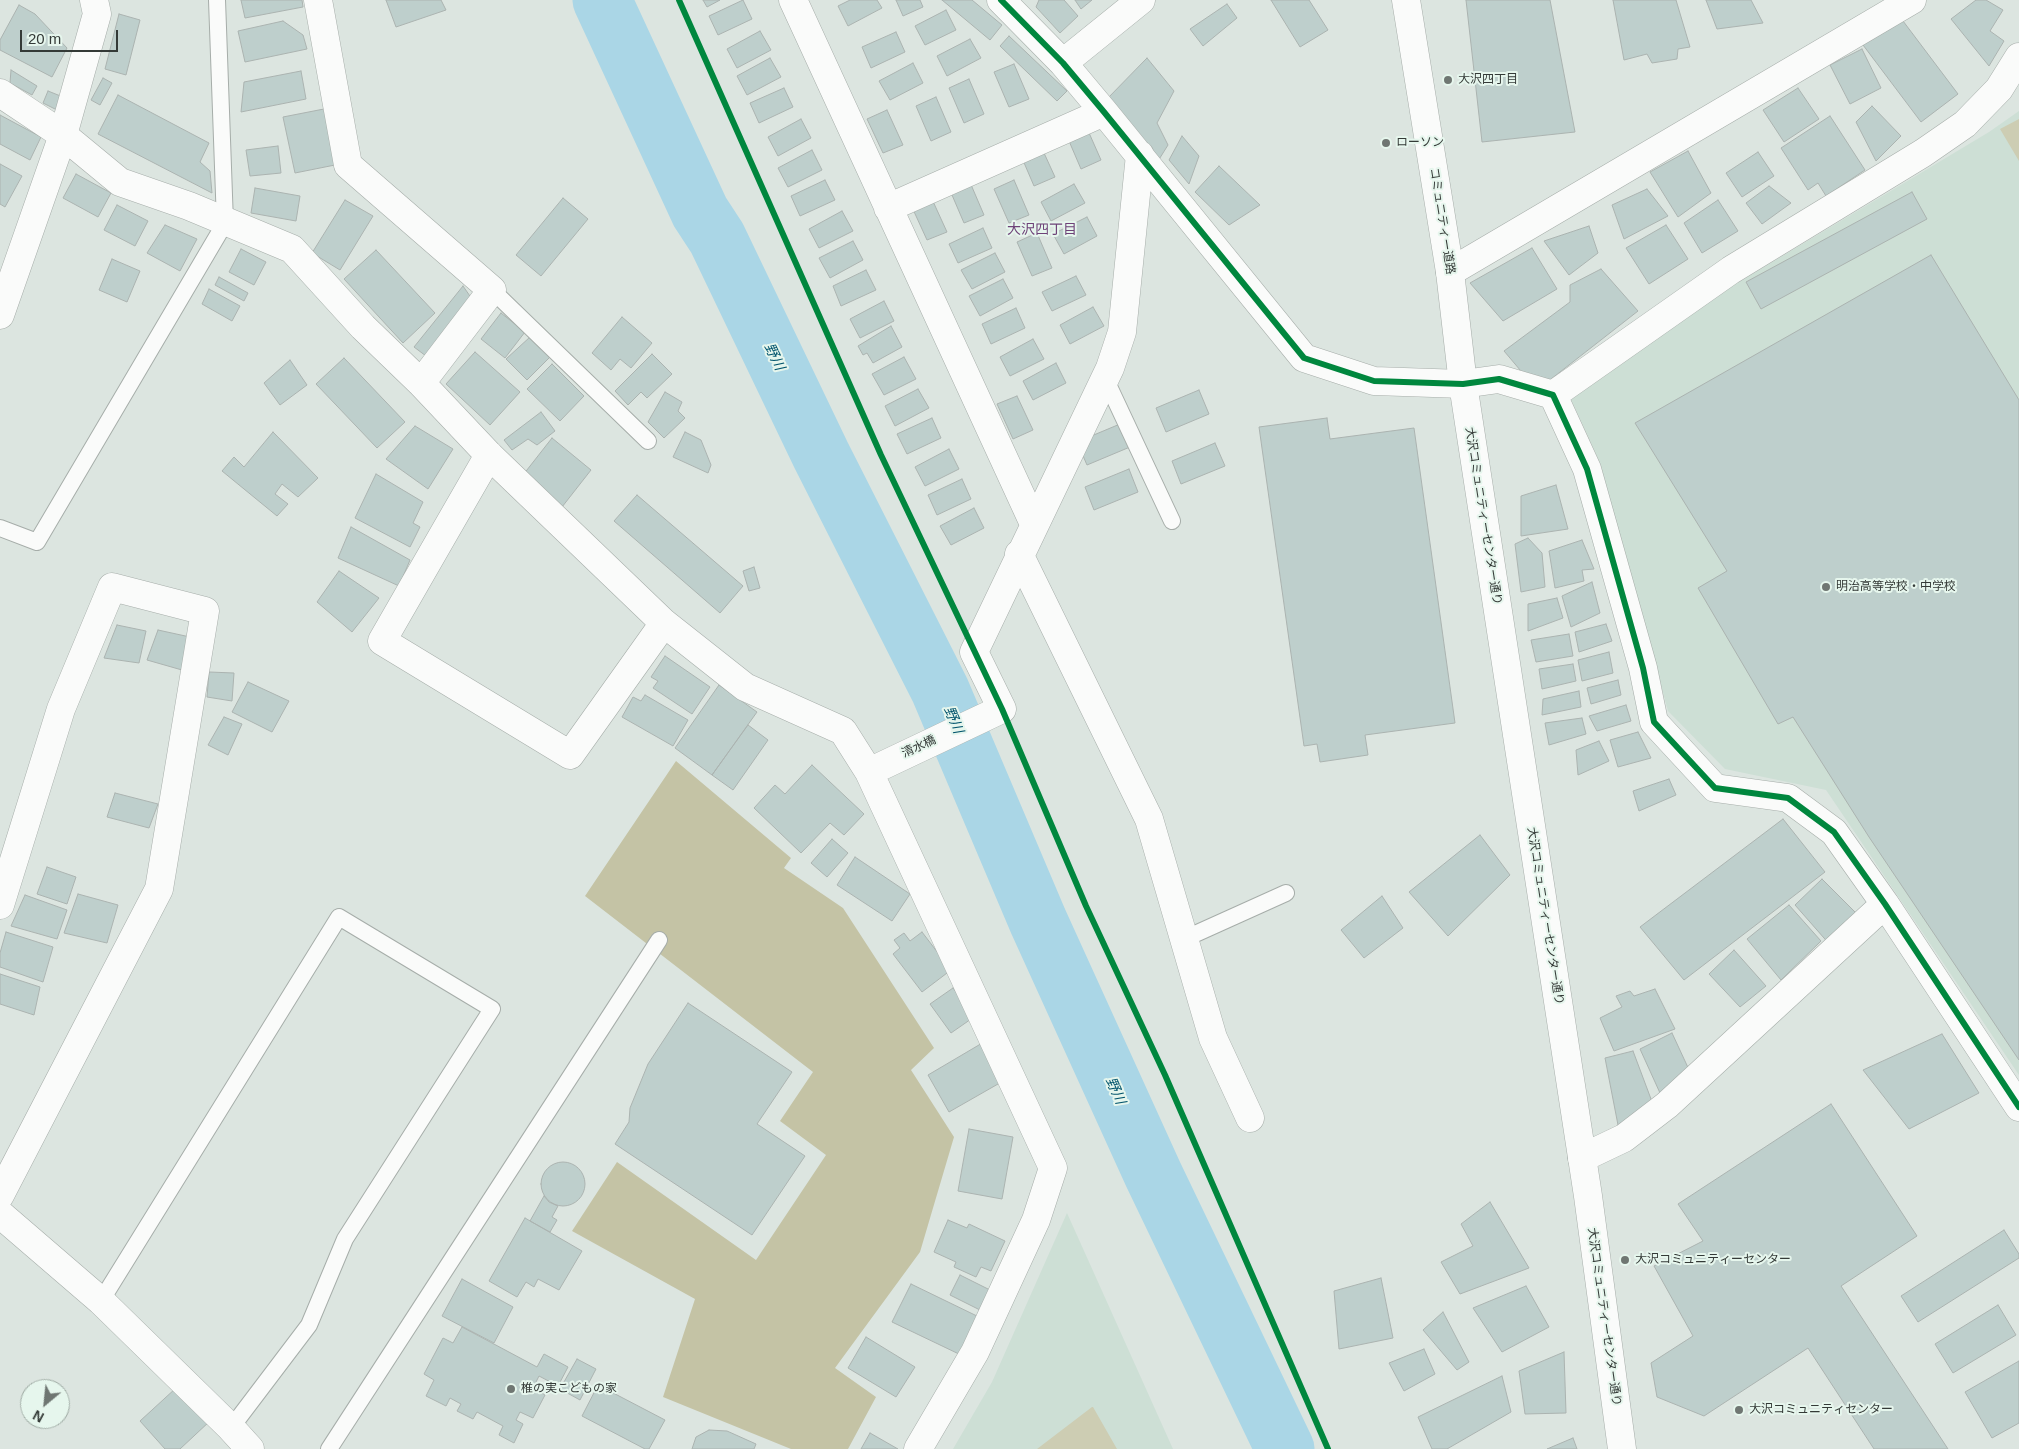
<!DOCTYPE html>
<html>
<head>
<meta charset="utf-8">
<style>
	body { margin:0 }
	#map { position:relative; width:2019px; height:1449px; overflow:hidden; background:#dce5e0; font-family:Helvetica,sans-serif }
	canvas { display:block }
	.north { position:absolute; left:20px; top:1379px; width:50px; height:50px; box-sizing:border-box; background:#e6f6ed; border:1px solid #9faba4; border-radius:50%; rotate:208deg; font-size:14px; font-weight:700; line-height:20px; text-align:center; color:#343a37 }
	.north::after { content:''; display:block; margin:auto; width:18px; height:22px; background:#6f7672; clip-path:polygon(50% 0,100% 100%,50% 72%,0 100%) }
	.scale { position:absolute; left:20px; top:30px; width:98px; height:22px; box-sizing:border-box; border:2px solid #343a37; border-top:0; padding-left:6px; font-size:15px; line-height:18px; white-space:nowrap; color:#343a37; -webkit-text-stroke:4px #e6f6ed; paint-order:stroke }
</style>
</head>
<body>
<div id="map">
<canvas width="2019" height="1449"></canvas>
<div class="north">N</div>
<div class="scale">20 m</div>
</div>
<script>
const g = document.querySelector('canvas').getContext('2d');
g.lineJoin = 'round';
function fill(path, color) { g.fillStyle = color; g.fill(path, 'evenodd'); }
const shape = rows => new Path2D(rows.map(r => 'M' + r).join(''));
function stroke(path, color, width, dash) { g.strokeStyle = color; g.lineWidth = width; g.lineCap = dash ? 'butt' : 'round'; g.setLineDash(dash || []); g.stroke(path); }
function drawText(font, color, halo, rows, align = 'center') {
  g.font = font + ' Helvetica,"Noto Sans JP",sans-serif'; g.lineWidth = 4; g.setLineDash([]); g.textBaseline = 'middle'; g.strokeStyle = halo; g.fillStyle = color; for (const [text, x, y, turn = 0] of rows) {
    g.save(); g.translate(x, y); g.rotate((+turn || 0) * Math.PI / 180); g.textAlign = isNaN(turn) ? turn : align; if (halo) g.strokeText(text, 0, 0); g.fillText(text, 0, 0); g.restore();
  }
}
fill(shape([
	[2019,111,2019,1075,1826,790,1725,769,1668,711,1600,463,1571,399,1729,288,1989,132],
	[1067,1213,1173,1449,953,1449,992,1382]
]), '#cddfd5');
fill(shape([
	[2019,119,2019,161,2000,129],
	[1093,1407,1117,1449,1037,1449,1092,1407]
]), '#cdcdb3');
fill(shape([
	[676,761,791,858,784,868,843,908,934,1048,911,1070,954,1137,920,1252,835,1368,876,1397,848,1449,791,1449,663,1397,695,1299,572,1231,617,1162,756,1260,826,1155,780,1121,813,1072,585,896]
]), '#c4c3a5');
stroke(shape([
	[602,0,700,212,717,238,821,455,940,690,1038,921,1153,1174,1285,1449]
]), '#aad6e6', 59);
const building = shape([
	[241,0,302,0,303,7,245,18,241,0],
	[386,0,441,0,446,10,396,27,386,0],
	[703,0,720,0,707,7,703,0],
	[743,0,752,19,718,35,709,16,743,0],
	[850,0,877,0,882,8,848,26,838,6,850,0],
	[896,0,920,0,923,7,903,16,896,0],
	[942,0,972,0,1002,25,990,40,942,0],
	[1039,0,1064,0,1078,16,1060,33,1036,7,1039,0],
	[1075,0,1092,0,1081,9,1075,0],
	[1271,0,1309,0,1328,30,1300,47,1271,0],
	[1466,0,1550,0,1575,132,1482,142,1466,0],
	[1613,0,1676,0,1690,47,1678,49,1677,59,1652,63,1647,54,1624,60,1613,0],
	[1706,0,1751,0,1763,23,1717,29,1706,0],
	[1976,0,1986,0,2003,10,1990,31,2004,41,1989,66,1951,19,1976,0],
	[1227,4,1237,18,1203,46,1190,29,1227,4],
	[19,5,35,14,67,48,52,77,0,50,0,40,19,5],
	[946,10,956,30,925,45,915,26,946,10],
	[1897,13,1958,94,1921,122,1860,41,1897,13],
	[119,14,140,20,126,75,105,69,119,14],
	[283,21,303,35,307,49,245,62,238,31,283,21],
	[760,31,771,50,737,68,727,49,760,31],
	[896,32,905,52,871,68,862,47,896,32],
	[1009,36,1067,91,1057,101,1000,46,1009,36],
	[970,39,981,58,947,76,937,56,970,39],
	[1862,49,1881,88,1850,104,1830,65,1862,49],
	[770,58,781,77,747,95,737,76,770,58],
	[1147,58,1174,91,1157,123,1168,145,1158,161,1107,99,1147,58],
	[913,63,923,83,890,100,879,81,913,63],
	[1014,64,1029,99,1009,107,994,72,1014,64],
	[11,70,37,86,32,95,10,83,11,70],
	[301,71,306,99,241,112,244,82,301,71],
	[103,78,112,83,100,105,91,100,103,78],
	[969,79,984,114,964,123,949,88,969,79],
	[784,88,793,107,759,123,750,103,784,88],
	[1798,88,1819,119,1784,142,1763,110,1798,88],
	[48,91,63,97,57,110,43,103,48,91],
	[118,95,209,143,200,162,210,171,212,193,98,134,118,95],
	[936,97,951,132,931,141,916,106,936,97],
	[1872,106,1901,136,1876,161,1856,122,1872,106],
	[329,108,340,164,295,173,283,117,329,108],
	[887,110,903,145,883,153,867,119,887,110],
	[0,115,41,137,30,160,0,144,0,115],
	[1830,116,1865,170,1826,196,1818,183,1808,190,1781,148,1830,116],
	[801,119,811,138,778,156,768,137,801,119],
	[1086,126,1101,160,1081,169,1066,134,1086,126],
	[1182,136,1199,156,1189,184,1169,160,1182,136],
	[1039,142,1055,177,1034,186,1019,151,1039,142],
	[278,146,281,173,250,176,246,150,278,146],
	[812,150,822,170,788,187,778,168,812,150],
	[1688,151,1711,193,1678,217,1650,172,1688,151],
	[1758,152,1774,176,1742,197,1726,173,1758,152],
	[0,164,22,176,5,207,0,204,0,164],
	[1219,166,1260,205,1229,225,1195,192,1219,166],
	[76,174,111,193,98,217,63,198,76,174],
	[825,180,835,200,800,216,791,196,825,180],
	[969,180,984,215,964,223,949,188,969,180],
	[1014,180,1029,215,1009,223,994,189,1014,180],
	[1074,184,1085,203,1051,221,1041,202,1074,184],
	[1769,186,1791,203,1762,224,1746,203,1769,186],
	[255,188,300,196,296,221,251,213,255,188],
	[1647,189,1668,216,1624,239,1612,205,1647,189],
	[1912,192,1927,219,1761,309,1746,282,1912,192],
	[931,197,947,232,927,240,911,205,931,197],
	[563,198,588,219,541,276,516,255,563,198],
	[345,200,373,216,340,270,312,253,345,200],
	[1718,200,1738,231,1702,253,1684,223,1718,200],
	[117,205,148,221,135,246,104,230,117,205],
	[842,211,853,231,819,248,809,229,842,211],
	[1087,217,1097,236,1064,254,1053,234,1087,217],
	[165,225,197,239,180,271,147,253,165,225],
	[1666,225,1688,259,1649,284,1626,248,1666,225],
	[1589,226,1598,253,1569,275,1544,241,1589,226],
	[983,228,992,248,958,263,949,244,983,228],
	[1037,233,1052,268,1032,276,1017,242,1037,233],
	[853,241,863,260,830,278,819,258,853,241],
	[1532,248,1557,289,1503,321,1470,283,1532,248],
	[241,249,266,262,254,285,229,272,241,249],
	[376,250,435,313,403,343,344,279,376,250],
	[995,253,1005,272,972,289,961,270,995,253],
	[1931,255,2019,400,2019,1060,1869,837,1793,717,1778,724,1698,588,1727,571,1635,423,1931,255],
	[112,259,140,271,127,302,99,290,112,259],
	[1601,269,1638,311,1537,390,1504,351,1570,302,1570,285,1601,269],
	[866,270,876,290,841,306,833,286,866,270],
	[1076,276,1086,295,1052,311,1042,292,1076,276],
	[219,277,248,293,244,301,215,285,219,277],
	[1003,279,1013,298,980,316,969,296,1003,279],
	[463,286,472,299,426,356,414,347,463,286],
	[209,289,240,306,232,321,202,304,209,289],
	[884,301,894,321,860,338,850,319,884,301],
	[1093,307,1104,326,1070,344,1060,325,1093,307],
	[1016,308,1025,328,991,344,982,324,1016,308],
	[501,313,525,332,505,358,481,339,501,313],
	[622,317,652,343,631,368,620,359,611,370,592,353,622,317],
	[891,326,902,347,873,363,867,353,863,355,858,346,891,326],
	[530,337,550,357,527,380,506,359,530,337],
	[1033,339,1044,359,1010,376,1000,357,1033,339],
	[475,352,520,392,490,425,446,384,475,352],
	[652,354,672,374,647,398,641,392,628,405,615,391,652,354],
	[904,357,916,379,884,395,872,374,904,357],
	[344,358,405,422,377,448,316,384,344,358],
	[290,360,307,385,280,405,264,383,290,360],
	[1056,363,1066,383,1033,400,1023,381,1056,363],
	[552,364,584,396,560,421,527,389,552,364],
	[918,389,929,408,895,426,885,406,918,389],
	[1199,390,1209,414,1166,432,1156,408,1199,390],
	[665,392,682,402,678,411,685,418,664,438,648,422,665,392],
	[1017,396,1033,430,1013,439,997,404,1017,396],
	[541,412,555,431,537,445,528,439,512,450,504,440,541,412],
	[932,418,941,438,907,454,897,434,932,418],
	[1327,418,1330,439,1414,428,1455,723,1365,735,1368,755,1320,762,1317,744,1304,746,1259,427,1327,418],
	[1120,424,1130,447,1087,465,1077,442,1120,424],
	[415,426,453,449,428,489,386,459,415,426],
	[273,432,318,478,298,497,282,484,275,494,288,504,277,516,222,471,234,457,244,467,273,432],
	[685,432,701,440,711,465,708,473,673,457,685,432],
	[552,438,591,470,562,507,523,475,552,438],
	[1215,443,1225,466,1181,484,1172,461,1215,443],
	[949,449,959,469,925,486,915,467,949,449],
	[1129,469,1138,492,1094,510,1085,487,1129,469],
	[376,474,423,502,413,523,420,527,410,547,355,518,376,474],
	[962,479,971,499,937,515,928,495,962,479],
	[1556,485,1568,529,1521,536,1521,496,1556,485],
	[637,495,743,586,720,613,614,521,637,495],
	[974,508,984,528,951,545,940,526,974,508],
	[351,527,410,560,399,586,338,558,351,527],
	[1528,538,1542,553,1545,587,1521,592,1515,544,1528,538],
	[1582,540,1594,569,1582,570,1584,581,1555,588,1549,551,1582,540],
	[754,567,760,588,749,591,743,571,754,567],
	[339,571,379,598,352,632,317,602,339,571],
	[1592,582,1600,613,1571,627,1562,596,1592,582],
	[1557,598,1563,618,1528,631,1528,604,1557,598],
	[1606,624,1612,641,1579,652,1575,632,1606,624],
	[117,625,146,631,139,663,104,658,117,625],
	[158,630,190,637,182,670,147,660,158,630],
	[1569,634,1573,656,1536,662,1531,640,1569,634],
	[1609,652,1613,673,1582,681,1578,660,1609,652],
	[665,656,710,687,692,714,653,688,658,681,651,677,665,656],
	[1573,664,1576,681,1542,689,1539,669,1573,664],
	[209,672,234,673,232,701,207,697,209,672],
	[1618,680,1621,695,1591,704,1587,688,1618,680],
	[248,682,289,701,272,732,232,712,248,682],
	[719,685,757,712,712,775,675,748,719,685],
	[1579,691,1581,707,1542,715,1543,699,1579,691],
	[645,695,688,720,673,746,622,717,633,697,641,701,645,695],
	[1626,705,1631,721,1597,731,1589,716,1626,705],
	[224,717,242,724,228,755,208,745,224,717],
	[1582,718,1586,734,1549,745,1545,723,1582,718],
	[748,725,768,740,733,790,712,775,748,725],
	[1638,732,1651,758,1618,767,1610,740,1638,732],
	[1599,741,1609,761,1578,775,1576,750,1599,741],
	[812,765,864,814,844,835,830,823,801,853,754,808,775,785,785,794,812,765],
	[1669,779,1676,795,1639,811,1633,791,1669,779],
	[115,793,158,804,149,828,107,817,115,793],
	[1783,819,1825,872,1684,980,1640,927,1783,819],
	[1480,835,1510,875,1448,936,1409,892,1480,835],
	[832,839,848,853,827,877,811,863,832,839],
	[855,857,910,894,892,921,837,885,855,857],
	[47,867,76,877,67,904,37,894,47,867],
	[1822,879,1861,918,1831,946,1795,905,1822,879],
	[78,894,118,905,107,943,64,933,78,894],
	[25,895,67,910,57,939,11,926,25,895],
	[1382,896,1403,928,1364,958,1341,930,1382,896],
	[1789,905,1821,941,1781,980,1747,939,1789,905],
	[6,932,53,947,43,982,0,967,0,953,6,932],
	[922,932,951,970,922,992,893,954,900,948,894,940,904,933,910,941,922,932],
	[1734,950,1766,986,1740,1007,1709,974,1734,950],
	[0,974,40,987,34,1015,0,1004,0,974],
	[953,988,974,1017,951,1033,930,1004,953,988],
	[1655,989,1675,1029,1614,1051,1600,1018,1622,1007,1616,996,1630,991,1634,996,1655,989],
	[688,1003,792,1072,757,1124,805,1156,752,1235,615,1144,629,1122,630,1108,648,1064,688,1003],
	[1672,1033,1691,1074,1660,1093,1640,1049,1672,1033],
	[1942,1034,1979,1093,1909,1129,1863,1070,1942,1034],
	[984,1042,1005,1080,949,1112,928,1075,984,1042],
	[1633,1051,1654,1107,1633,1122,1618,1125,1605,1058,1633,1051],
	[1831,1104,1917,1236,1841,1286,1948,1449,1874,1449,1808,1348,1704,1416,1657,1397,1651,1363,1693,1336,1654,1266,1703,1241,1678,1204,1831,1104],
	[969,1129,1013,1137,1002,1199,958,1191,969,1129],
	'541 1184a22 22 0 1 1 44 0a22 22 0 1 1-44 0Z',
	[544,1196,549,1202,558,1206,552,1217,557,1220,550,1232,530,1221,544,1196],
	[1490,1202,1529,1268,1460,1294,1441,1262,1473,1246,1461,1224,1490,1202],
	[525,1218,582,1251,559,1290,538,1279,534,1287,526,1282,517,1297,489,1281,525,1218],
	[948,1220,967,1228,969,1224,1005,1241,991,1271,981,1267,976,1277,954,1267,956,1262,934,1252,948,1220],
	[2004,1230,2019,1254,2019,1258,1918,1322,1901,1296,2004,1230],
	[960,1275,990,1290,980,1310,950,1295,960,1275],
	[1381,1278,1393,1338,1339,1349,1334,1291,1381,1278],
	[462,1279,513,1307,494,1343,442,1316,462,1279],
	[911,1284,979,1317,961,1355,892,1322,911,1284],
	[1526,1286,1549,1327,1502,1352,1473,1308,1526,1286],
	[1998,1305,2016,1335,1953,1373,1935,1344,1998,1305],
	[1443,1312,1469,1362,1457,1370,1423,1330,1443,1312],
	[462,1327,537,1367,544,1354,568,1367,558,1386,539,1376,533,1388,545,1395,533,1418,520,1412,516,1420,523,1424,514,1443,499,1435,503,1426,477,1412,473,1419,457,1411,461,1404,450,1398,446,1406,426,1396,434,1380,424,1374,443,1338,453,1343,462,1327],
	[866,1337,915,1367,896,1397,848,1368,866,1337],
	[1424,1349,1435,1374,1404,1391,1389,1363,1424,1349],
	[1564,1352,1566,1413,1525,1414,1519,1371,1564,1352],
	[577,1359,596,1369,580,1400,560,1389,577,1359],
	[2019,1361,2019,1423,1992,1438,1965,1392,2019,1361],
	[1502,1376,1511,1412,1447,1449,1432,1449,1418,1417,1502,1376],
	[598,1385,665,1420,649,1449,645,1449,582,1416,598,1385],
	[176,1388,210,1421,180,1449,165,1449,140,1421,176,1388],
	[709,1430,727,1431,756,1444,754,1449,692,1449,696,1437,709,1430],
	[870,1433,898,1449,861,1449,870,1433],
	[1573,1438,1577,1449,1547,1449,1573,1438]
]);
fill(building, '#becfcc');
stroke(building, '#abb3b0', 1);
const service = shape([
	[492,290,648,441],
	[1105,378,1172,521],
	[0,528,37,542,225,223,217,0],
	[1184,939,1286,893],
	[101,1301,339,917,492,1009,345,1239,309,1325,231,1428],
	[329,1449,659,940]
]);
const minor = shape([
	[318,0,348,165,492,290,421,383],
	[793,0,1034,524],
	[1001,0,1063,63,1104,112,1304,358,1374,381,1463,384,1499,379,1553,395,1587,469,1643,668,1654,722,1715,788,1788,798,1834,832,1885,904,2019,1107],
	[1063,63,1141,0],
	[0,93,63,135,120,182,189,206,292,249,363,327,421,383,489,455,664,623,745,687,843,731,869,772,1002,709,974,652,1110,368,1122,332,1140,155],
	[888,208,1104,112],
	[1450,272,1912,0],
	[0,315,63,135,97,14,94,0],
	[1553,395,1731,270,1923,153,1965,124,1999,89,2019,57],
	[489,455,382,641,570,755,664,623],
	[1019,554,1149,819,1213,1038,1250,1118],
	[869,772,1053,1168,1036,1220,975,1352,918,1449],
	[0,905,61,709,112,587,205,611,159,889,0,1195],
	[1582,1158,1624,1138,1667,1105,1885,904],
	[0,1214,101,1301,231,1428,250,1449]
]);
const tertiary = shape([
	[1406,0,1450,272,1463,384,1588,1196,1622,1449]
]);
stroke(service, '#a6ada9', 18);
stroke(minor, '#a6ada9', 29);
stroke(tertiary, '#a6ada9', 29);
stroke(service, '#fafbfa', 16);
stroke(minor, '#fafbfa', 28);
stroke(tertiary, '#fafbfa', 28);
stroke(shape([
	[679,0,881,455,1002,709,1086,906,1165,1075,1328,1449],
	[1001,0,1063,63,1104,112,1304,358,1374,381,1463,384,1499,379,1553,395,1587,469,1643,668,1654,722,1715,788,1788,798,1834,832,1885,904,2019,1107]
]), '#00873e', 6);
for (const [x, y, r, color] of [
	[1448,80,5,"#6f7672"],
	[1386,143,5,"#6f7672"],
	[1826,587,5,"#6f7672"],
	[1625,1260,5,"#6f7672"],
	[511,1389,5,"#6f7672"],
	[1739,1410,5,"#6f7672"]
]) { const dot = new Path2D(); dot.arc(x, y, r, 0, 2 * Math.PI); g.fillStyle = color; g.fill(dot); stroke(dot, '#e6f6ed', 2); }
drawText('12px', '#343a37', '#e6f6ed', [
	["大沢四丁目",1458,80],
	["ローソン",1396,143],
	["明治高等学校・中学校",1836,587],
	["大沢コミュニティーセンター",1635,1260],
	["椎の実こどもの家",521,1389],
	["大沢コミュニティセンター",1749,1410]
], 'left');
drawText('12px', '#343a37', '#e6f6ed', [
	["コミュニティー道路",1442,221,81],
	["大沢コミュニティーセンター通り",1483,516,81],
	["清水橋",919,747,-25],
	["大沢コミュニティーセンター通り",1545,916,81],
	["大沢コミュニティーセンター通り",1604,1317,82]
]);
drawText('14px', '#6e4278', '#e6f6ed', [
	["大沢四丁目",1042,230]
]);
drawText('italic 14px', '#00546c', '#e6f6ed', [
	["野川",774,357,64],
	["野川",953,720,67],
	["野川",1115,1091,66]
]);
</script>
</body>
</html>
